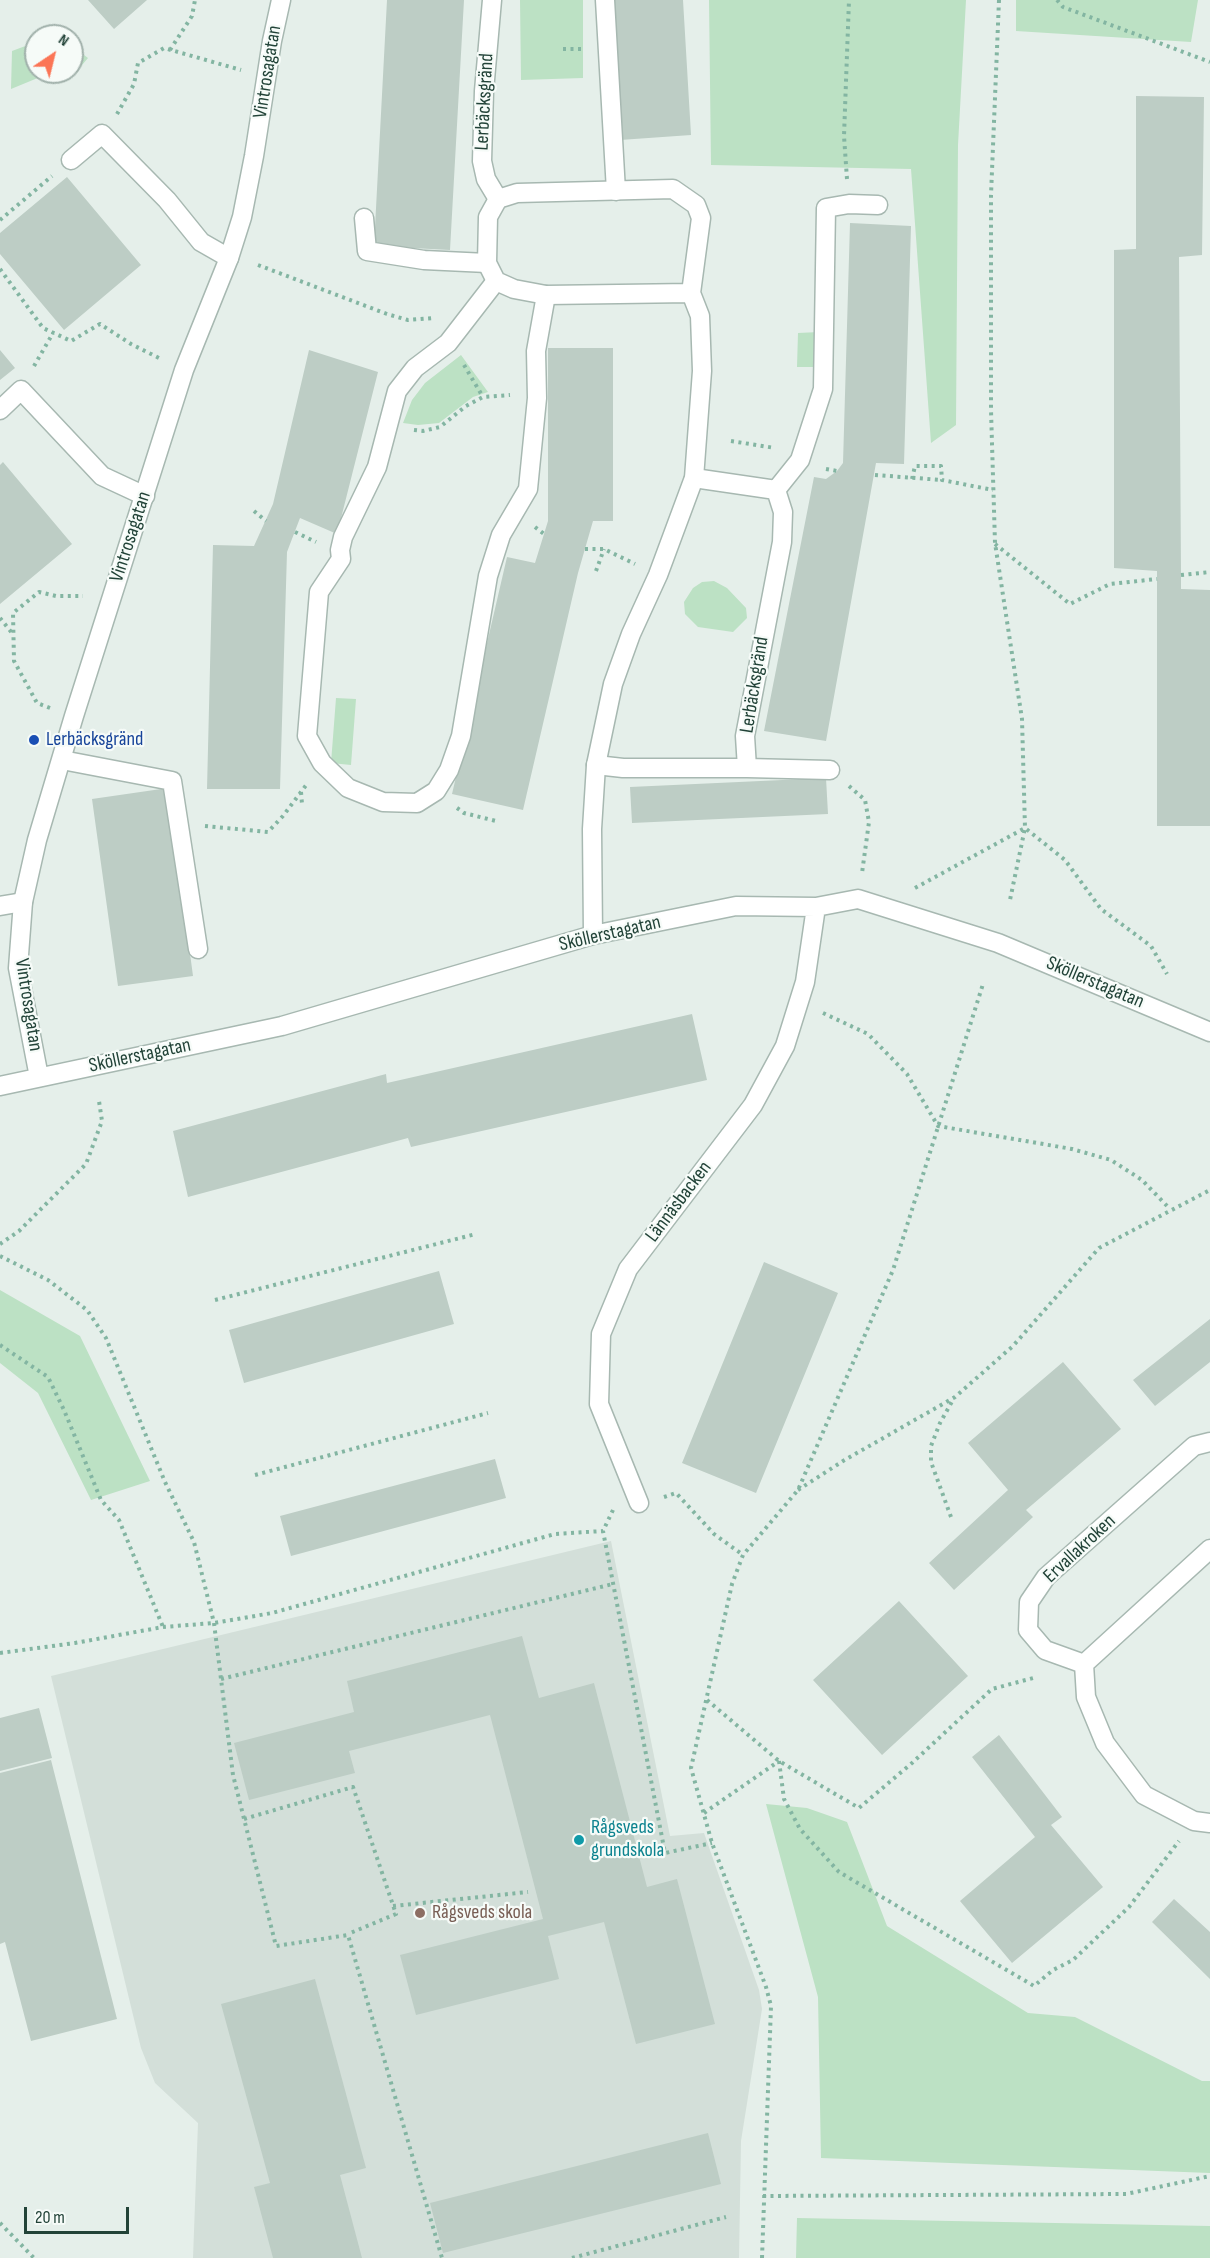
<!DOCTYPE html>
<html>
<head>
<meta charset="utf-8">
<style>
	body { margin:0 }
	#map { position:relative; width:1210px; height:2258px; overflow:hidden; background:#e5efea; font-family:"Sofia Sans Condensed",sans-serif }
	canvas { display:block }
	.north { position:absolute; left:24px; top:24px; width:60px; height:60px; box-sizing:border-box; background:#f6fbf8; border:2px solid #a1b1ab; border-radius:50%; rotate:35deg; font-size:16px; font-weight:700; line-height:24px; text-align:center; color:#224338 }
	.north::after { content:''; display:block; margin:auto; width:21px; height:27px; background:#fb7556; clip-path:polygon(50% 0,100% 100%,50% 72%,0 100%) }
	.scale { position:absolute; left:24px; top:2207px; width:105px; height:27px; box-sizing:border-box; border:3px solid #224338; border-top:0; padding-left:8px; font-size:18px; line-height:21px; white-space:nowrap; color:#224338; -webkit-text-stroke:4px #f6fbf8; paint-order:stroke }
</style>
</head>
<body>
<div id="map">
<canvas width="1210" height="2258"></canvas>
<div class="north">N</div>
<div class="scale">20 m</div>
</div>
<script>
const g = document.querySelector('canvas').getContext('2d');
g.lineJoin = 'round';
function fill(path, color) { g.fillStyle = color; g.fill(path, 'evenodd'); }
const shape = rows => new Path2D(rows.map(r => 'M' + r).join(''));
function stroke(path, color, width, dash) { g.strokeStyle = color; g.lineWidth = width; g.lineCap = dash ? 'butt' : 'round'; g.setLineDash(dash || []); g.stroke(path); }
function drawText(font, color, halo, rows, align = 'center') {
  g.font = font + ' "Sofia Sans Condensed",sans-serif'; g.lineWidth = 4.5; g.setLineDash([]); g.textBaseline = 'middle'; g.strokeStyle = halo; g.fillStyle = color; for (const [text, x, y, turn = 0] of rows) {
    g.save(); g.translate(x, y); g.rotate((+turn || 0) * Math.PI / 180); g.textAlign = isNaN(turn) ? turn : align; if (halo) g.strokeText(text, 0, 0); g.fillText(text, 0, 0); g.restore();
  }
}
fill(shape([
	[611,1541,670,1836,704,1833,759,1990,762,2009,741,2141,739,2258,193,2258,198,2123,155,2083,141,2048,51,1676]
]), '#d3dfd9');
fill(shape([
	[520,0,583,0,583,78,521,80],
	[709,0,966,0,958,145,956,425,931,443,911,169,711,165],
	[1016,0,1198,0,1191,42,1016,31],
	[36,42,36,72,72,72,72,46,88,58,71,78,45,75,11,89,12,51],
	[819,332,819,367,797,367,798,333],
	[461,355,488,392,473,397,439,423,418,425,403,423,412,400,425,383],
	[714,581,727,588,746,608,747,618,733,632,698,627,685,614,684,602,693,588,702,582],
	[336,698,356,699,351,765,331,763],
	[0,1290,80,1336,150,1481,91,1500,38,1393,0,1363],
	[766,1804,807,1808,847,1822,887,1926,1028,2013,1075,2017,1202,2081,1210,2081,1210,2173,821,2158,818,1997],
	[797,2218,1210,2226,1210,2258,796,2258]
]), '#bce1c4');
fill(shape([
	[88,0,147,0,114,29],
	[387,0,464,0,450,250,374,246],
	[612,0,683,0,691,135,620,140],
	[1136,96,1204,97,1202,255,1179,257,1181,575,1181,589,1210,590,1210,826,1157,826,1157,571,1114,568,1114,250,1136,249],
	[67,177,141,265,64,330,0,254,0,233],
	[850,223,911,226,904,464,876,463,826,741,764,731,814,477,826,479,837,471,843,463],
	[548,348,613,348,613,521,593,521,578,573,523,810,452,794,507,557,535,563,548,521],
	[0,350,15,368,0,380],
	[309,350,378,372,337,534,300,518,287,552,280,789,207,789,213,545,254,546,273,504],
	[3,462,72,544,0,604,0,465],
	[826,778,828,814,632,823,630,787],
	[168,788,193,976,118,986,92,799],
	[692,1014,707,1080,411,1147,408,1138,188,1197,173,1131,386,1074,387,1083],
	[764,1262,838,1293,756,1493,682,1463],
	[439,1271,454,1324,244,1383,229,1330],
	[1210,1319,1210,1362,1155,1406,1133,1380],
	[1063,1362,1121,1429,1026,1510,1033,1517,954,1590,929,1563,1008,1490,968,1443],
	[495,1459,506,1498,291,1556,280,1516],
	[899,1601,968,1676,882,1755,813,1680],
	[522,1636,539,1698,594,1683,647,1887,677,1879,715,2024,636,2044,604,1922,548,1936,559,1979,416,2015,400,1955,543,1919,490,1715,349,1751,355,1773,249,1800,234,1743,354,1712,347,1681],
	[39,1708,52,1758,0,1771,0,1718],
	[999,1735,1062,1817,1051,1825,1103,1887,1012,1963,960,1901,1035,1837,972,1757],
	[51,1760,117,2019,31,2041,5,1942,0,1944,0,1773],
	[1174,1899,1210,1932,1210,1979,1152,1922],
	[315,1979,366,2168,340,2175,362,2258,273,2258,254,2187,270,2183,221,2004],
	[708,2133,721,2184,443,2253,430,2203]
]), '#bdcdc5');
const service = shape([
	[492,0,484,91,482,161,486,179,498,199],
	[605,0,616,191],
	[71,160,102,134,167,200,201,242,229,258],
	[364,218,367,251,424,260,487,263],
	[496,281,448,343,415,368,397,391,377,467,343,537,340,550,341,559,319,592,307,736,322,763,348,788,383,802,417,803,436,791,449,770,461,736,488,576,501,535,528,489,537,398,536,351,546,295],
	[0,410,21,390,102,476,145,496],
	[694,478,776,490,800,460,823,389,826,208,849,204,878,205],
	[62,760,172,781,198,949],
	[596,765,623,768,747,768,745,736,782,542,783,512,776,490],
	[747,768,830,770],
	[0,906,23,902]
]);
const minor = shape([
	[593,935,592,829,596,765,613,684,631,634,658,575,694,478,702,371,700,316,691,293,701,218,696,205,673,189,517,193,498,199,488,217,487,263,496,281,514,289,546,295,691,293],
	[39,1077,18,968,23,902,37,840,74,716,184,370,229,258,242,217,254,156,272,41,281,0],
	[0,1086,282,1026,593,935,736,906,816,907,858,899,998,943,1210,1032],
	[639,1503,599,1404,601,1334,628,1269,753,1105,785,1046,805,982,816,907],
	[1084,1664,1045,1650,1028,1630,1029,1602,1046,1577,1194,1446,1210,1442],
	[1084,1664,1086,1697,1105,1743,1144,1795,1194,1821,1210,1823],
	[1084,1664,1210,1549]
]);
stroke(service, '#a7b8b1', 21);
stroke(minor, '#a7b8b1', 21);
stroke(shape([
	[999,0,991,195,991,410,995,543,1022,719,1025,828,1010,900],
	[1057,0,1063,7,1210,62],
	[563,49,582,49],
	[170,50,192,16,195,0],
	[117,114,134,84,138,63,164,48,241,70],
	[847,179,844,136,849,0],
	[0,220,52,176],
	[258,265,387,314,408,320,433,318],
	[0,269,43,328,71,341,100,324,131,344,159,358],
	[464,365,483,397],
	[34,366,53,333],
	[414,430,423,431,440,427,466,406,483,397,510,395],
	[731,441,775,448],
	[826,469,837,471],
	[875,475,942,480],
	[912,479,915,466,941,466,942,480,993,490],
	[254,511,266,521],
	[535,527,544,534],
	[295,532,316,542],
	[995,544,1070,604,1110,584,1157,579],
	[585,549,604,549,635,564],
	[596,571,604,549],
	[1181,575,1210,572],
	[0,618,12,633],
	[50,708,37,703,14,661,13,613,39,592,56,596,83,596],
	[849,786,865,800,869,822,862,873],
	[301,792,302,804],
	[457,808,464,813,496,821],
	[205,826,268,832,283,816,307,784],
	[915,888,1025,828,1065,860,1101,909,1151,946,1167,974],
	[823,1013,868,1034,907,1074,938,1126,1072,1149,1111,1160,1142,1180,1170,1209],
	[0,1244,19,1231,86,1164,102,1121,99,1101],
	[0,1256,48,1280,87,1310,106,1338,165,1482,194,1542,214,1623,233,1775,276,1946,348,1935,442,2258],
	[215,1300,476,1234],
	[0,1345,48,1377,64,1410,101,1500,119,1520,163,1627],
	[255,1475,488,1413],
	[798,1490,843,1461,955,1397,1013,1346,1099,1248,1210,1190],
	[664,1497,676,1493,714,1534,743,1555],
	[613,1510,603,1531,665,1853,712,1843],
	[951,1517,931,1462,931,1446,940,1423,954,1398],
	[0,1653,75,1643,163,1627,214,1623,272,1613,555,1534,603,1531],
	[221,1679,613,1584],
	[707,1700,779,1761,859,1808,912,1763,992,1689,1037,1677],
	[779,1761,784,1799,800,1829,839,1872,1034,1986,1053,1970,1073,1960,1129,1907,1179,1841],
	[704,1813,779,1761],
	[244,1819,353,1787,396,1914,348,1934],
	[393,1906,528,1892],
	[763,2196,1126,2194,1210,2176],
	[0,2223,34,2258],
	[572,2258,726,2217],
	[762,2258,771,2006,766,1987,712,1843,691,1768,732,1584,743,1555,798,1490,893,1270,983,984]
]), '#83b5a2', 4, [3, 4.5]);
stroke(service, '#fff', 18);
stroke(minor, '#fff', 18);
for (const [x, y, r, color] of [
	[34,740,6,"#1a4fb4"],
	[579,1840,6,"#0f9aa8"],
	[420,1913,6,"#8d6e63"]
]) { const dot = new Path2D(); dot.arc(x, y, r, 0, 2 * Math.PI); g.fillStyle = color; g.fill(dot); stroke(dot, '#f6fbf8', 2); }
drawText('20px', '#224338', '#f6fbf8', [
	["Vintrosagatan",268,72,-81],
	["Lerbäcksgränd",485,102,-87],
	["Vintrosagatan",131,537,-72],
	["Lerbäcksgränd",755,685,-81],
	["Sköllerstagatan",610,934,-13],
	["Sköllerstagatan",1095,983,23],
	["Vintrosagatan",28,1005,81],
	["Sköllerstagatan",140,1056,-12],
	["Lännäsbacken",679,1202,-53],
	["Ervallakroken",1080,1549,-43]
]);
drawText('20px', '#164399', '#f6fbf8', [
	["Lerbäcksgränd",46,740]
], 'left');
drawText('20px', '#0d838f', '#f6fbf8', [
	["Rågsveds",591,1828],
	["grundskola",591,1851]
], 'left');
drawText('20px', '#785e54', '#f6fbf8', [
	["Rågsveds skola",432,1913]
], 'left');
</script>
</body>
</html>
